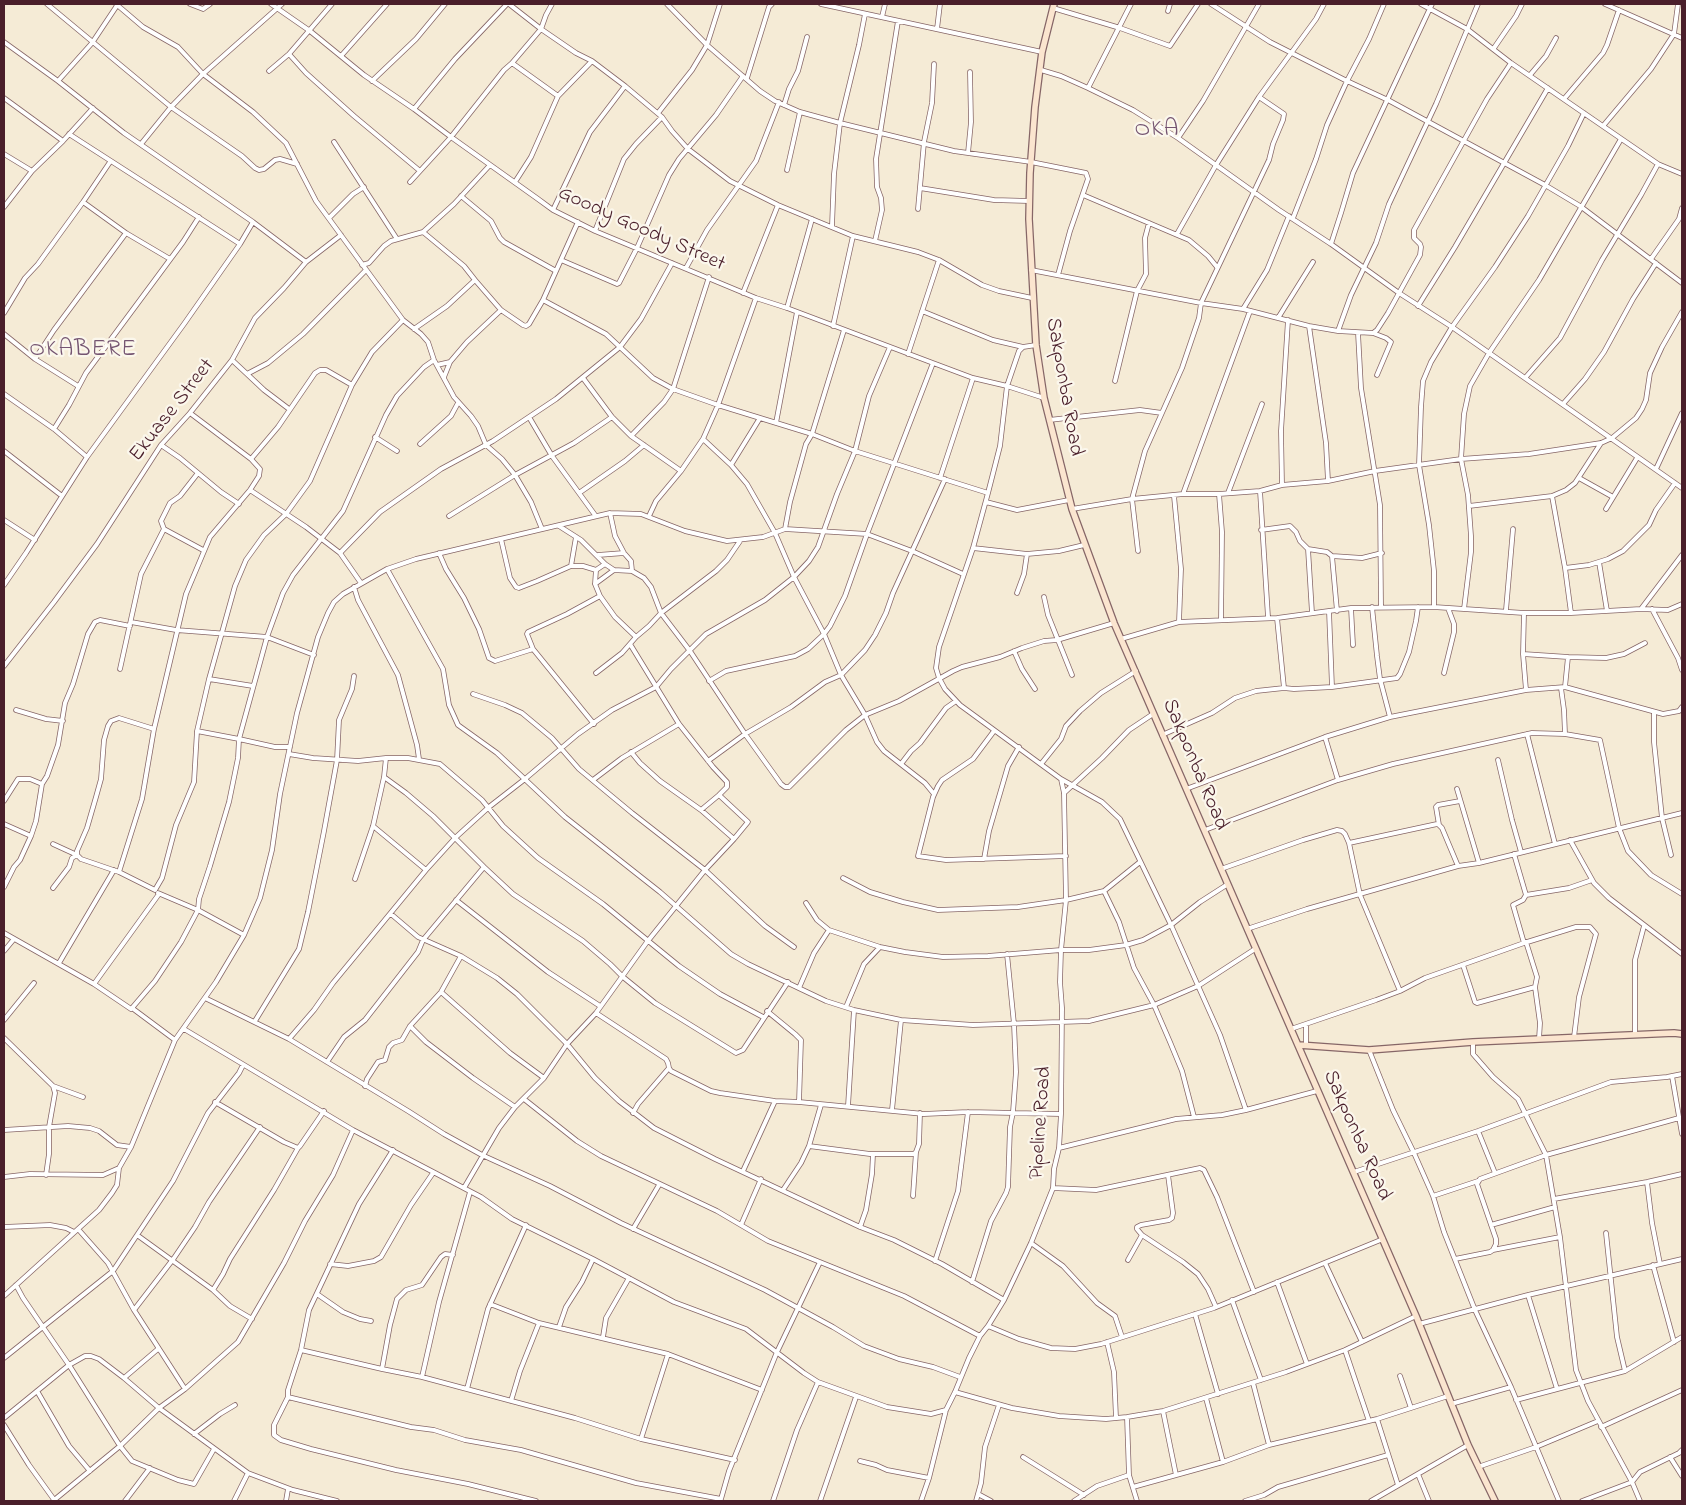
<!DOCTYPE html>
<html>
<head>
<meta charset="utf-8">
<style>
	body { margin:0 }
	#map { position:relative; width:1686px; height:1505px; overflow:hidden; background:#f5ebd6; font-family:"Indie Flower",sans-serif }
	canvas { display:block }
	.frame { position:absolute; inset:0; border:5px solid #4a1f2b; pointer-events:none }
</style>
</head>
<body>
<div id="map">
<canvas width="1686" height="1505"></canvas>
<div class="frame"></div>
</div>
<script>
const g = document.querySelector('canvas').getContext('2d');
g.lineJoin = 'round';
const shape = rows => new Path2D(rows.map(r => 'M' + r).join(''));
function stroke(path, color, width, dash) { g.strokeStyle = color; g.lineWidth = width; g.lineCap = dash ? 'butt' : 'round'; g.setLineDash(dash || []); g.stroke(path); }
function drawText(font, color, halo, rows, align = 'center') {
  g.font = font + ' "Indie Flower",sans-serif'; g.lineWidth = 4.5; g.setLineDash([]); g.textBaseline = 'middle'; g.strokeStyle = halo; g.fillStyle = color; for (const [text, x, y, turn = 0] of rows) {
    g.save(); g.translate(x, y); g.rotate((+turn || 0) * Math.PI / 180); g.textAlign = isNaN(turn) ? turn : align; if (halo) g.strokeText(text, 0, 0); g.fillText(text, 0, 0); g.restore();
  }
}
const street = shape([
	[47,4,171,107,242,156,255,168,259,170,264,169,275,160,280,159,297,164],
	[116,4,143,27,178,47,203,74,253,112,286,143,316,201,403,320,421,334,428,342,434,360,454,397,471,416,478,426,486,445,502,459,515,475,531,502,542,529],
	[190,4,203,9,210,4],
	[271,4,310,31,364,75,414,109,451,137,538,199,553,210,595,231,756,298,787,308,933,363,973,378,1007,386,1044,398],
	[509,4,541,29,576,53,592,61,625,86,662,117,672,131,688,149,730,181,778,205,853,236,918,252,939,260,982,285,999,291,1032,298],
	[667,4,707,45,760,91,775,101,800,112,840,123,954,151,1031,162,1086,173,1088,179,1070,231,1058,275],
	[821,4,1042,52],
	[1211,4,1270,42,1347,81,1388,100,1545,185,1580,206,1682,283],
	[1421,4,1467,29,1511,63,1658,164,1682,174],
	[1605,4,1682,38],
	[1053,8,1120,28,1170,46,1198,4],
	[1168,11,1170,4],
	[882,17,885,4],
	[937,29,940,4],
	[4,42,58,81,124,133,253,222,306,262],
	[1494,48,1516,16,1522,4],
	[289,54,306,73,354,116,420,171],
	[341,56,387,4],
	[512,63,558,96],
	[1041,70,1061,76,1088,88,1131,4],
	[269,71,289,54,332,4],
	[1530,75,1546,56,1556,38],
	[747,78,769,7,772,4],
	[58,81,92,43,118,4],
	[372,81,416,39,445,4],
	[1088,88,1133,110,1178,138,1279,210,1331,244,1399,293,1452,327,1682,488],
	[4,98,63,141],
	[1564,99,1603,53,1607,45,1619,10],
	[784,105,789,89,798,71,807,37],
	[414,109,455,59,507,4],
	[658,113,692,70,707,45,720,4],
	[1603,126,1651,69,1674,34,1678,4],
	[69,134,240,244],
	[1178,138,1203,101,1259,4],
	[334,142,397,239],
	[141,144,171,107,203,74,282,4],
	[968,153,971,122,970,72],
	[4,154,32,171],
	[787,170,800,112],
	[410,182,451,137,504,70,512,63,541,29,546,15,552,4],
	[515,182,531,157,558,96,592,61],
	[920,188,994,200,1029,201],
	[1083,195,1189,240,1208,256,1217,267],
	[461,196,491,221,500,238,504,242,556,271],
	[83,202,126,233,170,259],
	[4,207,32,171,63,141,93,108],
	[918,209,924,142,932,103,934,64],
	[553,210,590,132,625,86],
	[329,218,353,194,364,187],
	[1293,218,1316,159,1327,125,1347,81,1369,39,1384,4],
	[832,226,834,174,840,123,859,45,865,14],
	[595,231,624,159,636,144,662,117],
	[423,232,464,266,475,280],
	[1177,234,1216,165,1259,97,1316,19,1324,4],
	[875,241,882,210,881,198,877,187,876,159,898,21],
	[1331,244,1341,213,1353,173,1432,4],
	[1651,259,1679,219,1682,208],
	[561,260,617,284,619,283,637,248,669,175,679,159,716,115,743,76],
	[362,265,369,263,384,246,391,241,423,232,454,204,490,165],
	[686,268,707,230,756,161,779,102],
	[1031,270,1201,303,1243,309,1309,326,1338,331,1373,333,1377,330,1388,313,1420,255,1421,247,1420,244,1414,238,1414,230,1487,99,1511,63],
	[743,293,778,205],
	[543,300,606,334,653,378,673,389,718,405,812,434,855,451,988,493],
	[1418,306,1455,247,1548,88],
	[787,308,812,219],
	[1243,309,1267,270,1289,216],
	[922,311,993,340,1023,347],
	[4,313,25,278,38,264,83,202,110,162],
	[1278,318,1313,262],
	[833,326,853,236],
	[1309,326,1326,443,1328,481],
	[414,329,447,306,475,280,501,310,523,325,526,326,529,324,543,300,578,222],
	[1338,331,1351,295,1376,243,1389,204,1436,104,1478,4],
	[1358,333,1361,388,1380,505,1381,606],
	[1373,333,1386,338,1391,342,1377,375],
	[4,334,35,359,78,386],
	[1036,345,1023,347,1019,351,1007,386,1000,446,988,493,973,548,939,647,936,668,939,678,945,689,960,705,1061,779,1102,802,1120,819,1171,925,1220,1035,1246,1110],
	[908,354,939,260],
	[35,359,54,330,126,233],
	[232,360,247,374,268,363,303,334,366,270],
	[437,365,450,362],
	[247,374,264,390,289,409],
	[444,377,450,362,467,342,501,310],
	[583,378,612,417,631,436,664,402,673,389,709,277],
	[1525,378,1560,338,1602,260,1641,195,1658,164],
	[1115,381,1137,291,1146,274,1145,238,1149,223],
	[4,394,54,429,87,457],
	[1563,404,1585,379,1604,352,1633,299,1656,263],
	[529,417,552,456,595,515],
	[1049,420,1140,410,1162,413],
	[776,423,797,312],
	[54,429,69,405,86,373,183,242,199,217],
	[631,436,681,471],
	[375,437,397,451],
	[703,439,731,465,747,484,775,533,794,577,824,634,841,675,865,715,877,742,884,751,925,783,934,794],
	[420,444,451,416,458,403],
	[161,445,180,458,221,492,239,504],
	[4,451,62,496],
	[251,459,278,427,315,373,320,370,326,370,352,385],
	[731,465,760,418],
	[1656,469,1682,413],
	[198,473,180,496,170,503,161,521,164,529,203,550],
	[940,478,973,378],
	[1579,478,1613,497],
	[1282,485,1281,431,1288,320],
	[250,490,306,527,340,553,380,512,441,469,493,441,556,399,620,347,641,319,672,263],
	[1260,491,1268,617],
	[579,493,625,461,644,445],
	[1228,493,1262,404],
	[1183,494,1250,311],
	[1219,494,1222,532,1221,620],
	[1174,496,1181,569,1179,622],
	[986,502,1017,510,1069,500],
	[1469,506,1552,496],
	[1072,509,1132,499,1183,494,1219,494,1260,491,1282,485,1328,481,1375,471,1461,459,1529,454,1601,443,1612,438,1636,418,1642,409,1646,400,1650,373,1662,347,1682,312],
	[1606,509,1637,458],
	[610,513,615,536,624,553,631,561,632,571],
	[449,516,515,475,574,443,612,417],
	[649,516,656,501,681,471,703,439,718,405,756,298],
	[4,520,35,540],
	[559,526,581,540,605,564,614,570,632,571,644,578,651,587,661,613,690,651,745,734,781,784,785,787,789,787,846,730,865,715,899,701,953,671,962,667,1000,657,1022,648,1044,641,1057,640,1114,623],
	[785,529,790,502,806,444,812,434,844,330],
	[1261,530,1290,526,1296,532,1300,541,1308,549,1327,552,1332,556,1362,558,1382,553],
	[501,539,510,578,516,587,519,588,537,581,571,566,583,566,596,570],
	[973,548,1027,554,1059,551,1084,545],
	[1308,549,1312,613],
	[1138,551,1132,499,1145,451,1182,368,1199,318,1201,303,1269,160,1273,144,1283,120,1284,114,1259,97],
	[340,553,361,583],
	[439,553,446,569,464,598,479,629,489,658,495,661,533,649],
	[598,555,624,553],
	[1332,556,1337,611],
	[1599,562,1607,611],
	[571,566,576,537],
	[1565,568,1589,565,1608,559,1623,551,1649,525,1656,510,1675,483],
	[387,569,443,669,449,705,458,725,497,753,565,817,660,892,731,954,748,964,826,1001,854,1010,901,1020,973,1025,1089,1021,1154,1005,1198,986,1255,949],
	[595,584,614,570],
	[4,585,26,553,87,457,184,324,240,244,253,222],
	[354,587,358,600,398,675,417,745,419,759],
	[1017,593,1024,574,1027,554],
	[1044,597,1048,615,1072,675],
	[1372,607,1377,656,1380,679,1390,717],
	[1434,607,1434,571,1429,525,1419,465,1421,407,1423,381,1431,362,1452,327,1495,267,1528,216,1568,146,1584,113],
	[1351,608,1353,645],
	[1464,609,1471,552,1471,536,1468,495,1461,459,1464,414,1470,386,1489,353,1539,280,1621,139],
	[1641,609,1668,610,1682,604],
	[1652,609,1678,658,1682,670],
	[1506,610,1513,529],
	[1329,611,1332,687],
	[1571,613,1565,568,1552,496,1566,490,1575,483,1601,443],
	[1277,618,1284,688],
	[131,622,176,630,267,637,314,655],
	[636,637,649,626,661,613,716,571,727,560,740,541],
	[1121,639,1179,622,1277,618,1351,608,1434,607,1524,613,1571,613,1641,609,1682,555],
	[1014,651,1022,669,1035,689],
	[1523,654,1568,657,1606,658,1624,654,1645,643],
	[4,666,54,602,97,544,161,445,190,413,232,360,255,318,284,288,306,262,341,235],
	[120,669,141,574,164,529],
	[596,673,622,653,636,637,615,617,600,596,595,584,596,570,605,564],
	[1444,673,1454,632,1454,624,1448,608],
	[209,679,253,686],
	[709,681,726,671,795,656,808,649,824,634,830,626,845,596,867,534,933,363],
	[1565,687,1568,657],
	[1561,688,1564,710,1565,734],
	[1526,690,1565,687,1663,714,1679,711,1682,707],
	[473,694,505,705,522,713,552,738,579,769,632,813,705,870,765,926,794,947],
	[16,710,46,719,63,721],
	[1654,712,1654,742,1662,818,1671,855],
	[594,724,533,649,527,634,528,632,567,614,600,596],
	[154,729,119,718,111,721,108,726,104,740,101,779,96,797,87,828,77,851,77,855,81,859,119,872,155,890,162,878,176,825,194,782,197,731,209,679,235,586,246,560,264,535,286,514,310,481,352,385,372,352,403,320],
	[197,731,239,739,267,637,283,593,293,575,343,511,386,415,397,396,424,367,434,360],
	[994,731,973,759,942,780,938,786,933,797,918,856,946,860,1066,856],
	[1527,734,1555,844],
	[1162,735,1212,713,1235,698,1256,691,1284,688,1294,689,1332,687,1397,678,1400,674,1409,652,1416,621,1418,607],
	[1325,737,1338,780],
	[631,752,640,763,660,781,701,810,734,839],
	[289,754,313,758,358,761,386,758,408,758,440,764,482,800,503,826,538,858,603,904,679,966,720,994,763,1017],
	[1498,760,1512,820,1521,852],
	[708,761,745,734,791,707,825,682,841,675,865,650,875,635,886,613,893,593,945,479],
	[901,764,911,751,920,743,946,708,956,701],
	[1041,764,1061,739,1066,726,1080,711,1101,693,1136,671],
	[384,777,406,793,433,816,484,867,513,894,583,941,610,964,623,977,655,1003,736,1053,743,1050,788,982],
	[593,780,622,758,679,724],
	[1186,789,1325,737,1390,717,1526,690,1523,654,1524,613],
	[1457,789,1479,863],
	[1064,793,1102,758,1129,730,1153,714],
	[4,801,18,779,30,779,42,784,47,776,58,745,65,703,73,684,88,634,95,622,100,620,130,626],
	[701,810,719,795],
	[4,824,31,836,36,821,42,784],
	[373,826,426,870],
	[1205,830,1338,780,1393,764,1532,733,1565,734,1600,740,1619,828,1628,851,1651,875,1682,894],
	[1570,840,1594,883,1609,898,1682,954],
	[1349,843,1437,824,1439,825],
	[1514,854,1526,895,1523,900,1513,905,1524,943],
	[984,859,989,831,1008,766,1019,747],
	[1458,866,1442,828,1439,825,1436,807,1438,805,1460,801],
	[1221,869,1303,840,1337,830,1342,831,1345,834,1349,843,1360,895,1400,991],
	[119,872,142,799,154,729,186,594,210,537,250,490,259,476,260,469,251,459,190,413],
	[843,878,870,892,903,902,938,910,1018,907,1066,900,1104,891,1140,862],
	[355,879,373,826,384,777,386,758],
	[4,887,14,867,20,860,31,836],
	[53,888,69,867,72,858,77,855,53,844],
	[1104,891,1119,922,1134,968,1154,1005,1170,1042,1182,1071,1194,1117],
	[158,893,198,910,244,935],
	[1526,895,1569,888,1592,880],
	[456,900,548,972,600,1006],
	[806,903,817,920,829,930],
	[391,914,418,937,461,956,497,978,517,994,567,1044,595,1078,619,1101,654,1128,715,1159,860,1227,894,1240,942,1264,1004,1300],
	[1247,929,1307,909,1458,866,1479,863,1682,813],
	[4,933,94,984,131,1009,132,1008,175,1040],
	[1526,942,1537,977,1535,987,1540,1023,1539,1039],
	[4,951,14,939],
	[59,963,114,870],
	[1463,965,1475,1002,1477,1003,1535,987],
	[94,984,159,894],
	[799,988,814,953,829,930,880,947,905,952,943,957,988,956,1061,950,1089,950,1126,945,1143,940,1171,925,1200,902,1228,884],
	[441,992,510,1053,544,1078],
	[205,998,289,1039,408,1111,444,1134,482,1155,550,1186,621,1223,765,1290,833,1327,864,1346,899,1359,933,1367,960,1377],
	[846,1007,864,964,880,947],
	[132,1008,155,981,181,942,198,910,199,899,210,866,229,802,238,758,239,739,275,747,290,747],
	[767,1011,795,1034,801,1040,799,1102],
	[596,1013,666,1059,668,1063,669,1068,671,1071,711,1091,720,1093,775,1101,799,1102,924,1114,968,1112,1061,1114],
	[4,1020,34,983],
	[255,1021,299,949,308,912,324,831,337,760,339,720,352,689,354,676],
	[410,1026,426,1042,473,1078,515,1107],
	[184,1029,353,1130,481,1197,512,1219,593,1259,674,1302,746,1329,804,1373,818,1382,887,1407,931,1414,946,1410],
	[1291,1029,1376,1000,1400,991,1425,978,1524,943,1576,927,1590,927,1596,934,1579,997,1574,1037],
	[1635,1035,1635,960,1644,926],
	[4,1038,53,1086,55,1093,49,1127,49,1154,46,1175],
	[289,1039,314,1010,333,983,426,870,455,838,489,807,525,779,578,734,612,710,656,687,671,669,706,634,765,600,794,577,809,561,818,547,837,494,855,451,869,396,890,347],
	[1473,1042,1473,1054,1493,1077,1518,1099,1546,1155,1560,1237,1576,1370,1588,1401,1632,1482,1582,1501],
	[1306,1046,1306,1024],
	[1369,1050,1393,1110,1414,1153,1433,1196,1444,1232,1475,1310,1511,1387,1559,1501],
	[327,1062,344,1037,365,1020,418,952,423,940,484,867],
	[1672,1076,1682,1134],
	[53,1086,83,1097],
	[365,1086,367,1079,378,1062,385,1060,389,1047,393,1043,402,1040,410,1026,441,992,461,956],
	[524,1099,577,1141,601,1156,717,1211,768,1241,904,1296,980,1336],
	[215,1102,284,1142,298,1148],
	[848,1106,854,1010],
	[892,1110,901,1020],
	[633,1113,638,1104,669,1068],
	[4,1130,68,1126,90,1128,99,1131,117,1145,131,1147],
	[1478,1131,1495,1173],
	[809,1146,870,1154,914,1154,916,1152],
	[1059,1148,1176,1119,1222,1115,1246,1110,1317,1091],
	[393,1150,359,1204,309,1310,301,1350,288,1390,288,1397,274,1425,274,1435,281,1440,311,1449,396,1470,468,1484,536,1501],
	[743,1171,775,1101],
	[1354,1172,1478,1131,1611,1082,1667,1077,1682,1074],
	[1168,1175,1173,1213,1172,1218,1169,1220,1141,1225,1137,1227,1137,1229,1142,1235,1183,1262,1198,1274,1208,1289,1216,1307],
	[4,1177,30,1174,103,1175,119,1168],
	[1647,1182,1652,1223,1660,1264],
	[464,1188,499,1128,515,1107,544,1078,567,1044,596,1013,647,942,705,870,734,839,748,822,719,795,727,787,727,782,713,767,679,724,630,644],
	[1053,1188,1096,1190,1200,1168,1204,1170,1217,1197,1254,1292],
	[783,1190,801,1163,809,1146,821,1105],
	[913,1196,916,1152,919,1144,920,1113],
	[1433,1196,1478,1181],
	[1554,1199,1647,1182,1682,1174],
	[741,1225,761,1179],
	[1491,1225,1555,1207],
	[4,1227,50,1225,66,1228,74,1232],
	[860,1227,866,1210,872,1174,873,1154],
	[78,1229,108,1263,134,1310,185,1389],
	[633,1229,659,1185],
	[1606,1233,1617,1337,1625,1371],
	[137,1235,213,1290,230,1306,252,1319],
	[1031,1243,1063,1266,1097,1303,1115,1316,1122,1337],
	[1493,1250,1560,1237],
	[1455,1259,1490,1252,1493,1250,1496,1244,1496,1239,1477,1184,1480,1179,1546,1155,1679,1118],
	[1128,1260,1142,1235],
	[935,1261,958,1191,968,1112],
	[1325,1263,1362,1342],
	[330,1264,348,1266,374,1261,381,1257,411,1205,433,1173],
	[1653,1265,1674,1342],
	[972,1282,991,1221,1006,1193,1008,1187,1010,1127,1013,1112,1016,1072,1014,1024,1007,954],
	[1277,1282,1307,1364],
	[16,1285,23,1298,69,1365,120,1446,132,1461,178,1480,194,1484,214,1449],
	[213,1290,223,1274,230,1259,274,1190,298,1148,300,1146,324,1111],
	[317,1294,343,1312,360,1319,371,1321],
	[1528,1295,1557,1389],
	[4,1296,99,1210,112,1193,117,1185,119,1168,131,1147,175,1040,216,982,244,935,260,898,272,850,280,794,297,713,318,637,328,613,334,602,343,594,387,569,416,559,610,513,641,514,685,531,727,541,763,537,785,529,867,534,912,551,963,574],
	[1232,1300,1261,1380],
	[490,1304,539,1323,668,1354,762,1390],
	[134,1310,174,1258,195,1227,209,1202,260,1127],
	[1195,1314,1218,1394],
	[1419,1324,1528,1295,1682,1259],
	[988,1326,1019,1339,1051,1348,1075,1349,1101,1344,1214,1308,1383,1239],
	[559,1327,566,1307,582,1282,593,1259],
	[603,1337,606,1318,629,1278],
	[1107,1342,1114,1372,1116,1418],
	[301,1350,382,1369,422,1377,575,1418,641,1439,735,1460],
	[1345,1350,1369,1421],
	[4,1358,113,1271,173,1181,208,1113,239,1073,243,1065],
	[382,1369,390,1325,397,1299,406,1290,422,1285,441,1257,445,1254,453,1255],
	[1400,1376,1411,1408],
	[422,1377,439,1302,470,1192],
	[124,1378,158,1349],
	[1253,1383,1269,1445],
	[467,1389,488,1309,526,1225],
	[37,1391,69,1446,90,1471],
	[955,1392,1012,1408,1059,1416,1106,1419,1127,1417,1163,1411,1286,1372,1345,1350,1416,1316],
	[288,1397,411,1427,434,1430,465,1440,521,1450,636,1483,721,1499],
	[1206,1398,1223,1462],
	[1516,1400,1625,1371,1682,1337],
	[511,1401,520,1371,539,1323],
	[1451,1404,1511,1387],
	[1163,1411,1176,1475],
	[1127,1417,1129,1475,1137,1501],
	[4,1418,69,1365,85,1356,91,1356,99,1359,124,1378,159,1408,248,1473,293,1490,337,1501],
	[1377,1419,1398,1485],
	[4,1425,29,1465,55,1501],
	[1601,1427,1682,1390],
	[194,1434,220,1414,235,1405],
	[641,1439,668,1354],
	[1023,1457,1084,1495],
	[1670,1457,1682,1476],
	[860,1461,876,1465,887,1470,929,1478],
	[1478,1467,1536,1447,1598,1421],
	[1418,1474,1429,1501],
	[1133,1487,1223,1462,1269,1445,1377,1419,1448,1396],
	[978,1494,991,1501],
	[721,1499,729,1471,777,1352,820,1262],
	[53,1501,120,1446,159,1408,185,1389,238,1342,284,1263,305,1221,333,1175,353,1130],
	[125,1501,150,1468],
	[234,1501,248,1473],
	[286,1501,288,1489],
	[773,1501,797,1430,818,1382],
	[820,1501,856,1397],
	[921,1501,929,1478,946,1410,955,1392,969,1358,980,1336,988,1326,1004,1300,1031,1243,1053,1188,1054,1169,1059,1148,1061,1114,1062,1008,1060,982,1061,950,1066,900,1064,793,1061,779],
	[976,1501,981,1483,985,1447,999,1405],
	[1074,1501,1097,1486,1129,1475],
	[1245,1501,1264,1495,1278,1487,1388,1455],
	[1371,1501,1468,1445],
	[1640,1501,1632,1482,1640,1472,1679,1453,1682,1450]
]);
const secondary = shape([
	[1054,4,1042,52,1035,107,1030,173,1029,219,1036,345,1044,398,1072,509,1114,623,1416,1316,1468,1445,1495,1501],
	[1299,1045,1369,1050,1473,1042,1674,1033,1682,1034]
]);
stroke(street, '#866667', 5.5);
stroke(secondary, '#866667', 8);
stroke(street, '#fff', 4);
stroke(secondary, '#fbe5cf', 5.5);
drawText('21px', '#4a1f2b', '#fbf7ec', [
	["Goody Goody Street",641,230,24],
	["Sakponba Road",1063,387,80],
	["Ekuase Street",173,411,-52],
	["Sakponba Road",1194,765,67],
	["Pipeline Road",1042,1123,-86],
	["Sakponba Road",1356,1136,66]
]);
g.letterSpacing = '1px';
drawText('24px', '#755571', '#fbf7ec', [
	["OKA",1157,131],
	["OKABERE",83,351]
]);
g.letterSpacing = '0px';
</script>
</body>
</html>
